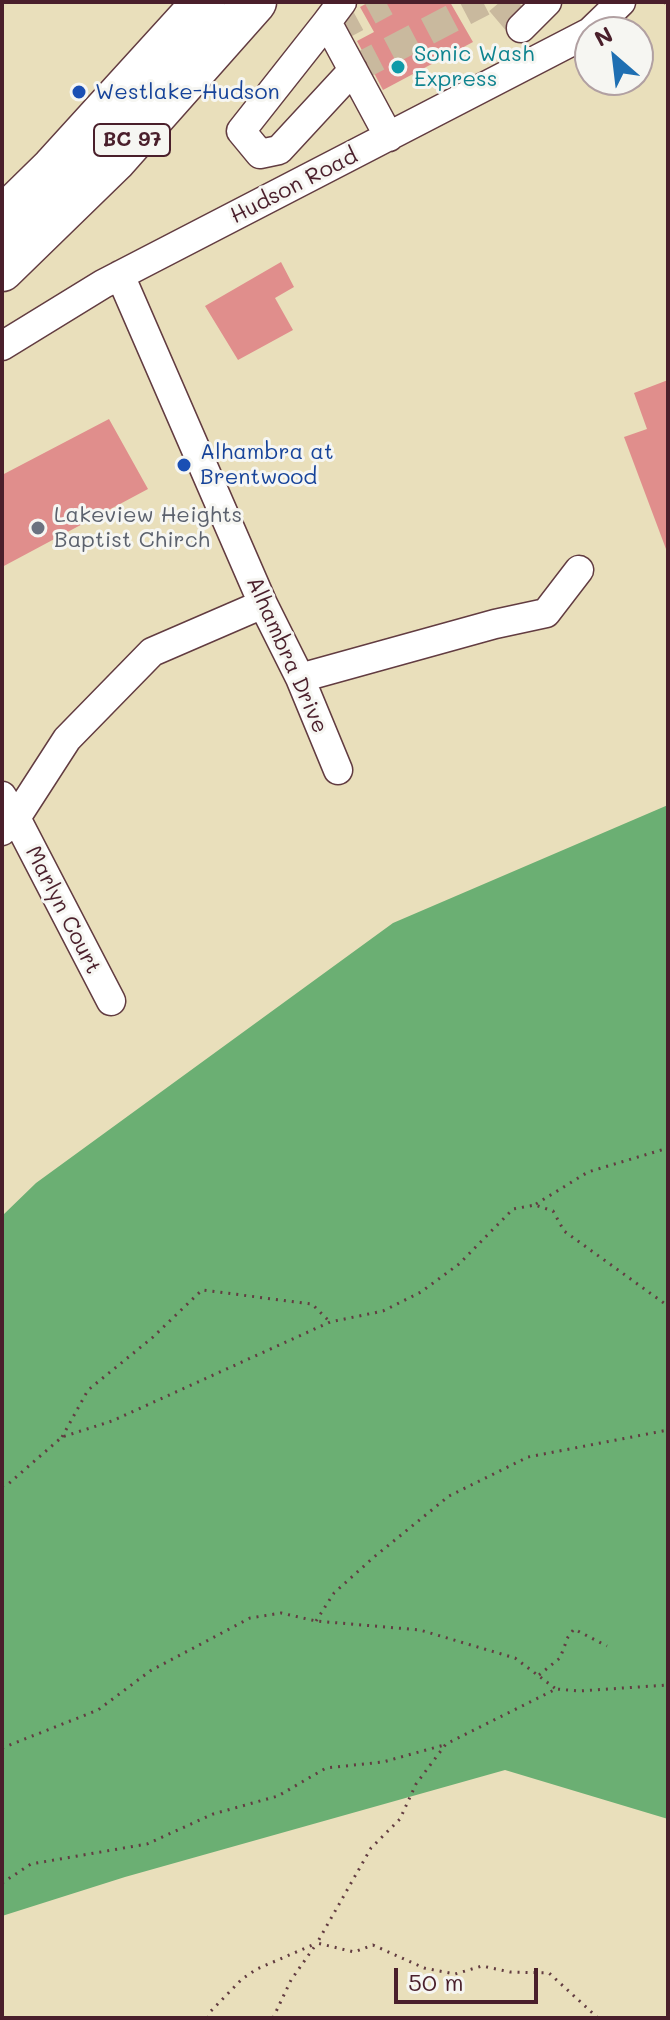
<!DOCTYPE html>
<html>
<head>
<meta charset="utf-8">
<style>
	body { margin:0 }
	#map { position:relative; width:670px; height:2020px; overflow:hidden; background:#e9dfbb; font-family:Mali,sans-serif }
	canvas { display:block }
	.frame { position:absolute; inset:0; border:4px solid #4a1f2b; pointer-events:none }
	.north { position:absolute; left:574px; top:16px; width:80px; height:80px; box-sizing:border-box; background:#f6f6f2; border:2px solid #b1a0a2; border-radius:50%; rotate:332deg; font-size:22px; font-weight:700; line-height:32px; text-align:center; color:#4a1f2b }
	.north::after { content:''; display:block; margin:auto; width:28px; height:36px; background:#1f6fb2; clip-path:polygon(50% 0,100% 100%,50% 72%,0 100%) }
	.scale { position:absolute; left:394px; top:1968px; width:144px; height:36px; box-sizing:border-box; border:4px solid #4a1f2b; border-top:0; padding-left:10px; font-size:24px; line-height:28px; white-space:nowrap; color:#4a1f2b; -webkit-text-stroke:6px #f6f6f2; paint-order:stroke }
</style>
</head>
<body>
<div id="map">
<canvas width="670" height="2020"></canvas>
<div class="frame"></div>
<div class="north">N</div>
<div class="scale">50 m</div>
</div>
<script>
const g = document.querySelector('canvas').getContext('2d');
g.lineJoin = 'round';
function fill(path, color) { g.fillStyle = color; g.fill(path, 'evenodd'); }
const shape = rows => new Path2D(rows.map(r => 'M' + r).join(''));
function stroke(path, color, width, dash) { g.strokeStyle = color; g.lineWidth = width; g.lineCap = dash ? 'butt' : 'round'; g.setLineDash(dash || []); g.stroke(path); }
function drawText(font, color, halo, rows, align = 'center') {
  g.font = font + ' Mali,sans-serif'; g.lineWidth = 6; g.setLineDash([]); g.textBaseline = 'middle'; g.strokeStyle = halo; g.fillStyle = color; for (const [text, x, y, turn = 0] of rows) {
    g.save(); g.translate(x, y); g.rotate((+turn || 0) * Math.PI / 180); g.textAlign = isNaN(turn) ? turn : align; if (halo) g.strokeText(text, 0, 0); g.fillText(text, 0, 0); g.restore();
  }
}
fill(shape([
	[668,805,668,1819,505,1770,125,1877,2,1916,2,1216,36,1183,393,923]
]), '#6baf73');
fill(shape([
	[369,2,450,2,473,42,383,90,357,41,374,32,360,7],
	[281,262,294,287,275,298,293,330,238,360,205,306],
	[668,380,668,549,666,549,624,437,647,429,634,393],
	[109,419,148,489,2,567,2,475]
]), '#e08e8c');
stroke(shape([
	[500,2,517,22],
	[332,31,386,2],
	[353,70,483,2]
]), '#c9b99e', 28, [28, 14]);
const minor = shape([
	[342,2,327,22,389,137],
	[327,22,241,131,260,154,279,150,353,70],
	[521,28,547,2],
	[590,32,621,2],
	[120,275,263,604,300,678,338,770],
	[2,346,103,284,590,32],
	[300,678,495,624,546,613,579,570],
	[2,796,16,818,111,1001],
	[2,831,16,818,67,739,152,652,263,604]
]);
const highway = shape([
	[2,218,53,168,204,2],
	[2,270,114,161,255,2]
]);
stroke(minor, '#623c41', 31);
stroke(highway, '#623c41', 45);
stroke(shape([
	[665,2,668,9],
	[536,1204,588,1172,668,1148],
	[62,1437,88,1390,152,1338,202,1290,312,1304,329,1321],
	[2,1486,7,1485,62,1437,112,1421,330,1322,383,1311,421,1292,459,1264,513,1209,535,1205,553,1211,564,1231,668,1306],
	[316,1621,334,1593,374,1557,449,1496,528,1457,668,1430],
	[539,1675,560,1658,568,1637,574,1629,607,1646],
	[2,1748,98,1710,150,1671,250,1618,281,1613,316,1621,420,1630,515,1658,556,1689],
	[2,1883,31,1864,147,1844,213,1814,278,1796,326,1768,383,1762,444,1745],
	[208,2018,209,2013,242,1979,257,1969,317,1943],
	[273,2018,291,1980,317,1943],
	[598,2018,549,1973,510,1972,482,1966,455,1974,424,1968,373,1945,354,1952,317,1943,371,1848,400,1819,416,1784,446,1744,556,1689,579,1691,668,1685]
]), '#623c41', 3, [2, 6]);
stroke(minor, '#fff', 28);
stroke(highway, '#fff', 42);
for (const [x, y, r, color] of [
	[398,67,8,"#0f9aa8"],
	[79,92,8,"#1a4fb4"],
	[184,465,8,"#1a4fb4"],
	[38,528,8,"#6b7280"]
]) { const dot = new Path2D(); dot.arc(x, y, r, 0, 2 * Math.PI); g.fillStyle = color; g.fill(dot); stroke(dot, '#f6f6f2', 3); }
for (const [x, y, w] of [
	[132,140,76]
]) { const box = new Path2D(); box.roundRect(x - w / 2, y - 16, w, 32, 6); g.fillStyle = '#f6f6f2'; g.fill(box); stroke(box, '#4a1f2b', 2); }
drawText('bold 20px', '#4a1f2b', null, [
	["BC 97",132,140]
]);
drawText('22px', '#0d838f', '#f6f6f2', [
	["Sonic Wash",414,54],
	["Express",414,79]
], 'left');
drawText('22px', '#164399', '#f6f6f2', [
	["Westlake-Hudson",95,92],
	["Alhambra at",200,452],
	["Brentwood",200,477]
], 'left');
drawText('22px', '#4a1f2b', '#f6f6f2', [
	["Hudson Road",294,186,-27],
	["Alhambra Drive",287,655,66],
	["Marlyn Court",63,910,63]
]);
drawText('22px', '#5b616d', '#f6f6f2', [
	["Lakeview Heights",54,515],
	["Baptist Chirch",54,540]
], 'left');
</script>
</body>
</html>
